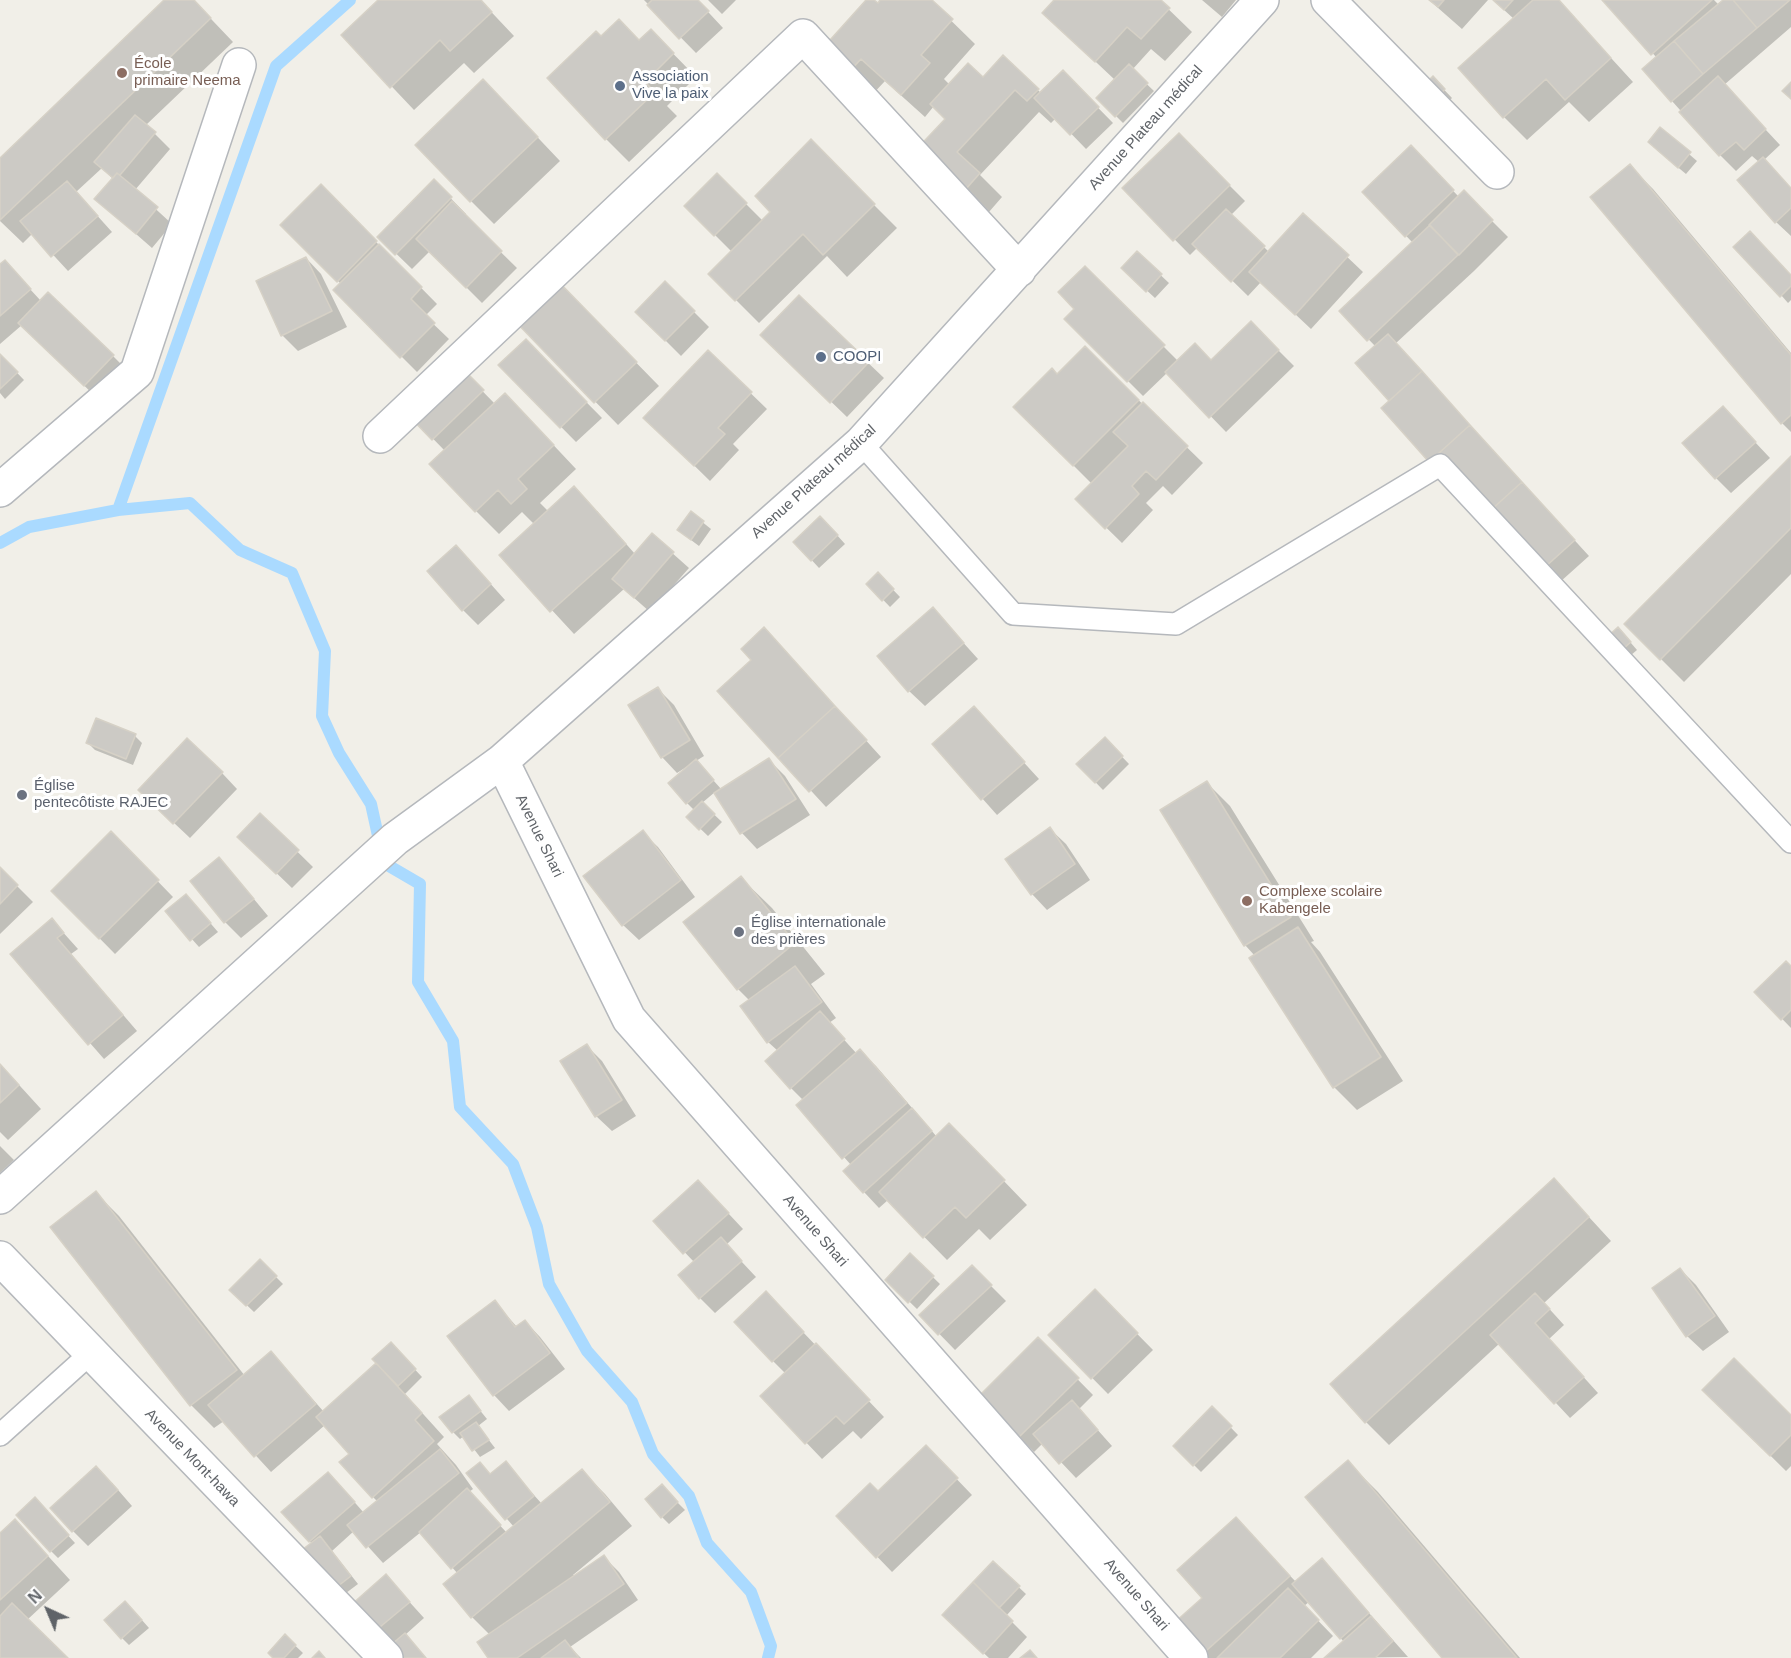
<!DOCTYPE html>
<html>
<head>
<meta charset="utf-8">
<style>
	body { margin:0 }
	#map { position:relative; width:1791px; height:1658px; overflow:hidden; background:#f1efe8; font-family:Helvetica,sans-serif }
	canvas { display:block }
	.north { position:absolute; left:18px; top:1580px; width:60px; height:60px; -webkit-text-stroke:4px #fff; paint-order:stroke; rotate:316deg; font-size:16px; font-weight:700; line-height:24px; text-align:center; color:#5f6368 }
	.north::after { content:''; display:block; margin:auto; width:21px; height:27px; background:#5f6368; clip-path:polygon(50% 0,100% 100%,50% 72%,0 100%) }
</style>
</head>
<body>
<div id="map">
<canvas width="1791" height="1658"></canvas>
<div class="north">N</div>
</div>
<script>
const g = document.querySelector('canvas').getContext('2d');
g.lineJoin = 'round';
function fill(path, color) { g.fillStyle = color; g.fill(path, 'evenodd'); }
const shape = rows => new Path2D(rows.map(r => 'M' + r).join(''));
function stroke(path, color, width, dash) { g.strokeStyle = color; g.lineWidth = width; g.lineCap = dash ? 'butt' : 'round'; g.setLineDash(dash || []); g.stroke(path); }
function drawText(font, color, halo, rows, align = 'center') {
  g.font = font + ' Helvetica,sans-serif'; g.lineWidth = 6; g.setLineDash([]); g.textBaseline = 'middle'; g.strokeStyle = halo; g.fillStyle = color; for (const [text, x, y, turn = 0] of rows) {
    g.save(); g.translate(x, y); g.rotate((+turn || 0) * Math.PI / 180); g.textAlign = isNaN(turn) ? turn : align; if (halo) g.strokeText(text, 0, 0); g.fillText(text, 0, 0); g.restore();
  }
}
fill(shape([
	[166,0,193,0,233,42,146,125,170,149,135,190,172,224,152,248,96,199,113,179,102,168,76,192,112,232,68,271,33,233,23,243,0,221,0,160],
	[380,0,480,0,514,36,474,73,464,63,414,110,343,35],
	[644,0,697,0,723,28,696,53],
	[708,0,736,0,722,14],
	[868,0,872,0,878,5,882,0,930,0,975,44,944,79,949,84,984,79,1003,58,1041,93,1063,72,1113,123,1086,149,1056,118,1051,123,1039,112,980,175,1002,197,982,220,936,178,947,119,934,106,925,117,885,81,871,96,846,73],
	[1056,0,1159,0,1192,32,1165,61,1151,49,1132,70,1154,91,1123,123,1098,98,1115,80,1044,13],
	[1202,0,1236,0,1222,17],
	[1429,0,1488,0,1462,29],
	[1493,0,1558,0,1633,82,1589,122,1569,102,1527,140,1504,117,1514,19],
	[1604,0,1714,0,1719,5,1725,0,1791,0,1791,27,1724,85,1780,145,1764,160,1791,188,1791,236,1776,222,1759,162,1752,156,1736,171,1720,155,1672,101,1657,58],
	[651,31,696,77,667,106,677,116,629,162,606,139,601,38,639,42],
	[1433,78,1452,98,1440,110],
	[506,104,560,161,494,224,471,201],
	[1660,129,1697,161,1686,174,1657,150],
	[1179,135,1245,201,1231,215,1269,252,1303,215,1363,272,1311,329,1261,282,1248,296,1198,247,1190,255,1124,188],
	[811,142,897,228,847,277,827,256,759,323,710,274,732,252,686,206,717,175,763,221,772,212],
	[1411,147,1459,197,1464,193,1508,237,1474,271,1395,344,1589,556,1550,591,1391,401,1376,347,1341,311,1412,242,1364,192],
	[1630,166,1653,189,1791,353,1791,432,1782,423],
	[434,181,466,214,464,216,517,268,482,303,430,251,412,269,379,237],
	[321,186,437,304,425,316,449,339,417,372,335,290,341,284,282,225],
	[1137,253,1169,283,1155,298,1130,275],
	[306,258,321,274,347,327,298,351,282,335],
	[5,262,41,301,113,356,128,371,100,401,22,325,0,344,0,266],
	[1085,268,1178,361,1211,362,1251,323,1294,366,1226,432,1168,372,1143,396,1066,319,1077,309],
	[1791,277,1791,300,1788,303,1781,295],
	[665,283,709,327,681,356,637,312],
	[799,297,884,378,847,417,762,335],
	[577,302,659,386,618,425,514,318],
	[526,341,602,418,576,442,500,365],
	[1085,348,1203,463,1172,495,1163,486,1146,503,1153,510,1122,543,1077,499,1092,484,1015,407,1058,376],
	[708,352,767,409,733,444,739,450,710,481,661,433],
	[0,355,24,380,5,399,0,393],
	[458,366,495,404,528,418,576,469,540,503,548,511,597,511,635,554,652,535,689,568,650,612,624,589,574,634,501,555,534,524,522,512,499,534,476,511,445,451,409,414],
	[1738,424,1770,458,1731,493,1716,478],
	[1791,459,1791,574,1684,682,1626,624],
	[691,513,711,529,699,546,687,537],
	[828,525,845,544,819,568,795,542],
	[471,562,505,600,478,625,463,610],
	[878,574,900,597,890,607,868,584],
	[933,609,978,659,925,706,909,691],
	[1625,636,1637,650,1617,667],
	[787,653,881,757,826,807,719,691],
	[658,689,674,705,704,756,696,761,722,790,769,760,785,776,810,815,757,849,742,833,715,792,702,803,722,822,708,836,688,817,695,811,687,803,688,766,677,773,662,757],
	[974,708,1039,779,997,815,934,744],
	[135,736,142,743,133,765,95,750,88,743],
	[1105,739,1129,764,1103,790,1078,764],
	[222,773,237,789,190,838,155,805],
	[1207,783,1230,806,1314,941,1311,942,1320,952,1403,1081,1357,1110,1334,1087,1255,956,1245,945],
	[260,815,313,867,292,888,239,837],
	[1050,829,1066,844,1090,880,1047,910,1032,894],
	[642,832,658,847,695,897,639,940,623,925],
	[111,833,173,897,115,954,53,891],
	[219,859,234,875,268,916,241,938,225,922,192,881],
	[0,869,33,902,0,934],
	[741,878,772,908,825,974,811,984,836,1018,829,1023,857,1054,860,1051,876,1066,937,1137,972,1148,1027,1205,990,1240,979,1229,947,1260,888,1200,879,1208,864,1192,845,1171,851,1165,798,1105,803,1100,791,1088,778,1051,768,1042,750,1001,738,989],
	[193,903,218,932,199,947,167,911],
	[52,920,78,949,71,954,137,1031,104,1059,12,954],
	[1791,968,1791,1028,1756,992],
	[587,1046,602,1061,636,1116,612,1131,596,1116],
	[0,1064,41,1109,8,1140,0,1132],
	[0,1146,14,1160,0,1173],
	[96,1193,119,1216,245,1376,286,1369,324,1412,378,1363,391,1344,422,1377,405,1394,444,1437,437,1444,456,1465,473,1489,469,1492,507,1533,514,1527,468,1474,491,1475,505,1463,542,1504,582,1471,605,1494,632,1526,573,1575,575,1576,604,1557,619,1572,638,1600,570,1647,581,1658,489,1658,490,1635,472,1617,458,1574,421,1532,383,1563,354,1531,332,1551,358,1584,338,1599,312,1544,283,1512,343,1489,364,1513,378,1502,373,1497,351,1454,325,1425,271,1472,224,1421,214,1428,191,1405,52,1227],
	[713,1197,743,1229,726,1245,756,1277,715,1313,700,1298,694,1262,655,1221],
	[1577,1204,1611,1241,1544,1303,1564,1325,1549,1339,1598,1393,1570,1418,1500,1343,1389,1445,1366,1422],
	[910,1255,940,1284,917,1309,887,1280],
	[260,1261,283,1284,254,1312,231,1290],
	[972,1267,1006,1301,955,1350,921,1315],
	[1680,1269,1696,1285,1729,1332,1703,1351,1687,1336],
	[1095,1291,1153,1350,1108,1394,1050,1335],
	[495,1302,517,1327,525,1321,540,1337,565,1369,509,1411,494,1395],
	[781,1309,884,1417,861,1439,853,1431,822,1459,762,1396,786,1374,773,1361],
	[1038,1339,1093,1395,1079,1409,1112,1446,1076,1478,1043,1443,1034,1452,980,1397],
	[1704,1390,1791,1417,1791,1466,1786,1471],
	[469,1397,487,1419,478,1426,495,1448,480,1457,464,1436,460,1439,453,1432],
	[1212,1408,1238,1435,1201,1472,1175,1446],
	[926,1447,972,1495,892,1572,838,1516,878,1493],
	[1348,1462,1378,1492,1520,1658,1444,1658],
	[112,1483,132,1506,88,1546,73,1531],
	[669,1494,685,1510,669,1524,662,1517],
	[42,1507,75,1543,58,1558,51,1551],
	[1236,1519,1296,1582,1322,1560,1408,1657,1327,1658,1344,1642,1309,1602,1304,1606,1333,1636,1311,1658,1193,1658,1204,1598],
	[0,1535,38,1545,70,1580,27,1620,66,1658,0,1658],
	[993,1563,1026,1594,1006,1616,1027,1637,1008,1658,989,1658,959,1630],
	[386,1576,424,1618,405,1635,425,1658,394,1658,376,1631],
	[133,1610,149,1628,129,1645,122,1638],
	[285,1636,303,1653,298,1658,275,1658]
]), '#0003');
stroke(shape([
	[118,510,276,66,350,0],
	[0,543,29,527,118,510,190,503,240,550,292,573,325,651,322,716,339,753,371,804,384,863,420,884,418,982,453,1041,460,1107,513,1164,537,1227,549,1284,587,1351,632,1402,653,1454,689,1496,707,1543,751,1592,771,1646,768,1658]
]), '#aadaff', 12);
const building = shape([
	[164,0,194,0,211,18,0,220,0,158,164,0],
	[378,0,481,0,492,12,450,51,440,40,390,88,341,35,378,0],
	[652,0,698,0,709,11,679,39,647,5,652,0],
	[866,0,874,0,878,3,880,0,932,0,953,19,921,55,930,63,901,95,861,59,847,74,821,50,866,0],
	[1054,0,1161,0,1170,8,1141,39,1127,27,1095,62,1042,13,1054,0],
	[1429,0,1444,0,1438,7,1429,0],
	[1493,0,1513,0,1504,10,1493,0],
	[1533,0,1559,0,1611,58,1565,100,1546,79,1503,118,1458,68,1533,0],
	[1602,0,1712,0,1651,55,1602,0],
	[1723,0,1733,0,1757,28,1703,74,1674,41,1723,0],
	[1733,0,1790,0,1757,28,1733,0],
	[619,19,639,40,651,29,674,53,645,82,655,92,605,140,547,78,596,31,601,36,619,19],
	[1674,41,1703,74,1671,102,1642,69,1674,41],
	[1003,55,1039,89,1027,101,1015,90,957,152,980,173,958,198,911,155,945,119,930,104,968,63,983,77,1003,55],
	[1129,64,1148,83,1115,117,1096,98,1129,64],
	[1063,70,1099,107,1070,135,1034,98,1063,70],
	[1433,76,1445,89,1432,104,1419,90,1433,76],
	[1718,76,1766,129,1744,150,1736,142,1719,156,1679,112,1718,76],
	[483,79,538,137,470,202,415,145,483,79],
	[1791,82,1791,99,1782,91,1791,82],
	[135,115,156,132,120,175,117,173,113,178,94,162,135,115],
	[1660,127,1691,152,1678,168,1648,142,1660,127],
	[1179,133,1230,185,1173,241,1122,188,1179,133],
	[811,139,875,204,823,255,803,234,735,301,708,274,770,212,755,196,811,139],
	[1411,145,1454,190,1405,237,1362,192,1411,145],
	[1763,157,1791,188,1791,208,1775,223,1737,180,1763,157],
	[1630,164,1791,355,1791,415,1781,424,1590,197,1630,164],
	[117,173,158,207,136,234,94,199,117,173],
	[717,173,747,203,714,236,684,206,717,173],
	[434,179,452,197,395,255,377,237,434,179],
	[67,181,98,216,51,257,20,221,67,181],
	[321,184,377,241,337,282,280,225,321,184],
	[1464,190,1493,220,1459,255,1429,225,1464,190],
	[452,201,502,251,466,288,416,239,452,201],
	[1226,209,1265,246,1231,282,1192,244,1226,209],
	[1303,213,1349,255,1295,315,1249,272,1303,213],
	[1430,225,1458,255,1367,341,1339,311,1430,225],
	[1750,231,1791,275,1791,286,1780,297,1733,247,1750,231],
	[379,244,422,287,411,299,435,323,400,358,333,290,379,244],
	[1137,251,1162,274,1146,292,1121,268,1137,251],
	[306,257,332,311,281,336,256,281,306,257],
	[5,260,31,289,0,316,0,264,5,260],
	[1085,266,1165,345,1127,382,1064,319,1074,309,1058,292,1085,266],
	[554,277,637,362,594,403,512,318,554,277],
	[665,281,695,311,665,341,635,312,665,281],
	[48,292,114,355,84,386,18,323,48,292],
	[799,295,869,362,830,403,760,335,799,295],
	[1251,321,1279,350,1209,418,1165,372,1195,343,1211,360,1251,321],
	[1388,334,1422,371,1389,401,1355,363,1388,334],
	[526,339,587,402,560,428,498,365,526,339],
	[1085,346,1139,400,1073,466,1013,407,1052,368,1057,374,1085,346],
	[708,350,752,392,718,428,725,434,694,466,643,418,708,350],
	[0,354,18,372,0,389,0,354],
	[458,364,484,390,432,440,407,414,458,364],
	[1422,371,1470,425,1429,462,1381,408,1422,371],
	[505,393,554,445,518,479,527,489,511,504,498,490,475,512,429,464,505,393],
	[1143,402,1188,446,1156,480,1146,471,1132,486,1139,494,1105,529,1075,499,1128,446,1113,432,1143,402],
	[1723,406,1756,442,1715,479,1682,443,1723,406],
	[1470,425,1522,482,1481,519,1429,462,1470,425],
	[1791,456,1791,528,1660,660,1624,624,1791,456],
	[1522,482,1575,540,1534,577,1481,519,1522,482],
	[574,486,626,544,550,612,499,555,574,486],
	[691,511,704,521,691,540,677,530,691,511],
	[820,516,838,535,811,561,793,542,820,516],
	[652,533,674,552,634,598,612,579,652,533],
	[456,545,491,584,462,611,427,571,456,545],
	[878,572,894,589,882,601,866,584,878,572],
	[933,607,964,643,908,692,877,656,933,607],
	[764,627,835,706,778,758,717,691,751,660,741,649,764,627],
	[1618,627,1631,642,1609,661,1596,647,1618,627],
	[658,687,690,740,661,758,628,705,658,687],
	[835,706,867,740,809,792,778,758,835,706],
	[974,706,1025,762,981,800,932,744,974,706],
	[96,718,136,734,126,759,86,743,96,718],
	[1105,737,1123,756,1095,783,1076,764,1105,737],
	[187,738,223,772,173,824,138,790,187,738],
	[769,758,796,799,740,834,714,793,769,758],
	[696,759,714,780,686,804,668,783,696,759],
	[1207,781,1291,917,1244,946,1160,810,1207,781],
	[702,801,715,814,699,830,686,817,702,801],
	[260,813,299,850,276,874,237,837,260,813],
	[1050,827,1075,864,1031,895,1005,859,1050,827],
	[643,830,681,880,622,926,583,876,643,830],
	[111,831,159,880,99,939,51,891,111,831],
	[219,857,254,899,224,923,190,881,219,857],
	[0,867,18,885,0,904,0,867],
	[741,876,795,943,737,990,683,922,741,876],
	[186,894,211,923,190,941,165,911,186,894],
	[52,918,64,933,57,938,123,1015,88,1045,10,954,52,918],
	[1298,927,1381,1057,1333,1088,1249,958,1298,927],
	[1786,961,1791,966,1791,1010,1781,1020,1754,992,1786,961],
	[795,966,822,1002,767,1043,740,1006,795,966],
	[820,1011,845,1039,790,1089,765,1061,820,1011],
	[587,1044,622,1100,595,1117,560,1061,587,1044],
	[860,1049,907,1103,842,1159,796,1105,860,1049],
	[0,1064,19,1085,0,1103,0,1064],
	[912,1108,932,1131,863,1193,843,1171,912,1108],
	[949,1123,1005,1180,966,1218,955,1207,923,1238,879,1192,949,1123],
	[1554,1178,1589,1217,1365,1423,1330,1384,1554,1178],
	[698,1180,729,1213,683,1254,653,1221,698,1180],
	[96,1191,237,1370,190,1406,50,1227,96,1191],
	[721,1237,742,1261,699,1299,678,1275,721,1237],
	[910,1253,934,1276,908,1303,885,1280,910,1253],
	[260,1259,277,1276,246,1306,229,1290,260,1259],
	[972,1265,992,1285,938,1335,919,1315,972,1265],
	[1680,1268,1715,1316,1686,1337,1652,1288,1680,1268],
	[1095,1289,1138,1333,1091,1379,1048,1335,1095,1289],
	[766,1291,804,1332,772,1362,734,1322,766,1291],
	[1535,1293,1550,1309,1535,1323,1584,1377,1554,1404,1490,1335,1535,1293],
	[495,1300,515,1327,525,1320,550,1353,493,1396,447,1336,495,1300],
	[1038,1337,1079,1378,1018,1438,978,1397,1038,1337],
	[391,1342,416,1369,398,1386,372,1359,391,1342],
	[816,1343,870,1400,844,1424,836,1416,805,1444,760,1396,816,1343],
	[271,1351,316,1404,254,1457,208,1405,271,1351],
	[1734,1358,1791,1415,1791,1435,1770,1456,1702,1390,1734,1358],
	[376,1363,422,1413,415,1420,434,1441,372,1498,339,1462,349,1454,316,1417,376,1363],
	[469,1395,481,1411,452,1433,439,1417,469,1395],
	[1072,1400,1098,1430,1059,1464,1033,1434,1072,1400],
	[1212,1406,1232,1426,1193,1466,1173,1446,1212,1406],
	[476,1422,489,1440,472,1451,460,1433,476,1422],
	[926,1445,958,1478,876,1558,836,1516,870,1483,878,1491,926,1445],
	[440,1449,459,1473,366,1548,347,1525,440,1449],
	[1348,1460,1517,1658,1442,1658,1305,1497,1348,1460],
	[506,1461,534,1496,505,1520,466,1473,480,1462,490,1474,506,1461],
	[96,1466,118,1490,72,1532,50,1508,96,1466],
	[582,1469,610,1502,471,1618,443,1584,582,1469],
	[328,1472,355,1502,309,1542,281,1512,328,1472],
	[662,1484,678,1502,661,1518,645,1499,662,1484],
	[467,1488,501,1525,451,1569,419,1532,467,1488],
	[35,1497,69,1535,50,1552,16,1515,35,1497],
	[1236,1517,1290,1576,1198,1658,1166,1630,1202,1598,1177,1570,1236,1517],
	[15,1519,48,1556,0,1600,0,1533,15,1519],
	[320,1536,351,1576,329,1593,298,1553,320,1536],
	[604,1555,624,1584,517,1658,488,1658,477,1642,604,1555],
	[1322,1558,1369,1613,1340,1639,1292,1584,1322,1558],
	[993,1561,1020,1586,999,1608,973,1582,993,1561],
	[386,1574,410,1602,374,1632,351,1605,386,1574],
	[973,1582,1013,1621,983,1654,942,1615,973,1582],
	[1288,1588,1319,1620,1280,1658,1217,1658,1288,1588],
	[125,1601,142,1620,121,1639,104,1620,125,1601],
	[12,1603,68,1658,0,1658,0,1616,12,1603],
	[1371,1616,1393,1641,1375,1658,1324,1658,1371,1616],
	[405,1633,426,1658,392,1658,385,1650,405,1633],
	[285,1634,296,1645,284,1658,273,1658,268,1653,285,1634],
	[565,1640,579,1658,541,1658,565,1640],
	[1030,1650,1037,1658,1020,1658,1030,1650],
	[319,1651,325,1658,312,1658,319,1651]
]);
fill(building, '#cccac5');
stroke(building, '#d6d1c6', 1.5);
const service = shape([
	[861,443,1013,614,1176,624,1440,465,1791,842],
	[0,1435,91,1353]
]);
const minor = shape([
	[1328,0,1497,172],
	[380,436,803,36,1019,270],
	[0,490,137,372,239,65],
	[502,761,629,1019,1191,1658],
	[0,1197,395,839,502,761,861,443,1262,0],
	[0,1258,386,1658]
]);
stroke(service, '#b5b8bc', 24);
stroke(minor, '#b5b8bc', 36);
stroke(service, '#fff', 21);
stroke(minor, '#fff', 33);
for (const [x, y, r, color] of [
	[122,73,6,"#8d6e63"],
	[620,86,6,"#5c6f8a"],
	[821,357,6,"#5c6f8a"],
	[22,795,6,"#6b7280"],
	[1247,901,6,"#8d6e63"],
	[739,932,6,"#6b7280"]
]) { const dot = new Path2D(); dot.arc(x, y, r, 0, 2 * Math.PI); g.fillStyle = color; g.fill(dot); stroke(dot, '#fff', 2); }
drawText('15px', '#785e54', '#fff', [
	["École",134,64],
	["primaire Neema",134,81],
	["Complexe scolaire",1259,892],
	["Kabengele",1259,909]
], 'left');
drawText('15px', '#4e5e75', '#fff', [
	["Association",632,77],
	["Vive la paix",632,94],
	["COOPI",833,357]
], 'left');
drawText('15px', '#5f6368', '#fff', [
	["Avenue Plateau médical",1146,128,-48],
	["Avenue Plateau médical",814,482,-42],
	["Avenue Shari",539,836,64],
	["Avenue Shari",815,1231,49],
	["Avenue Mont-hawa",192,1458,46],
	["Avenue Shari",1136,1595,49]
]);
drawText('15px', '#5b616d', '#fff', [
	["Église",34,786],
	["pentecôtiste RAJEC",34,803],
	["Église internationale",751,923],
	["des prières",751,940]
], 'left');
</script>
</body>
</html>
